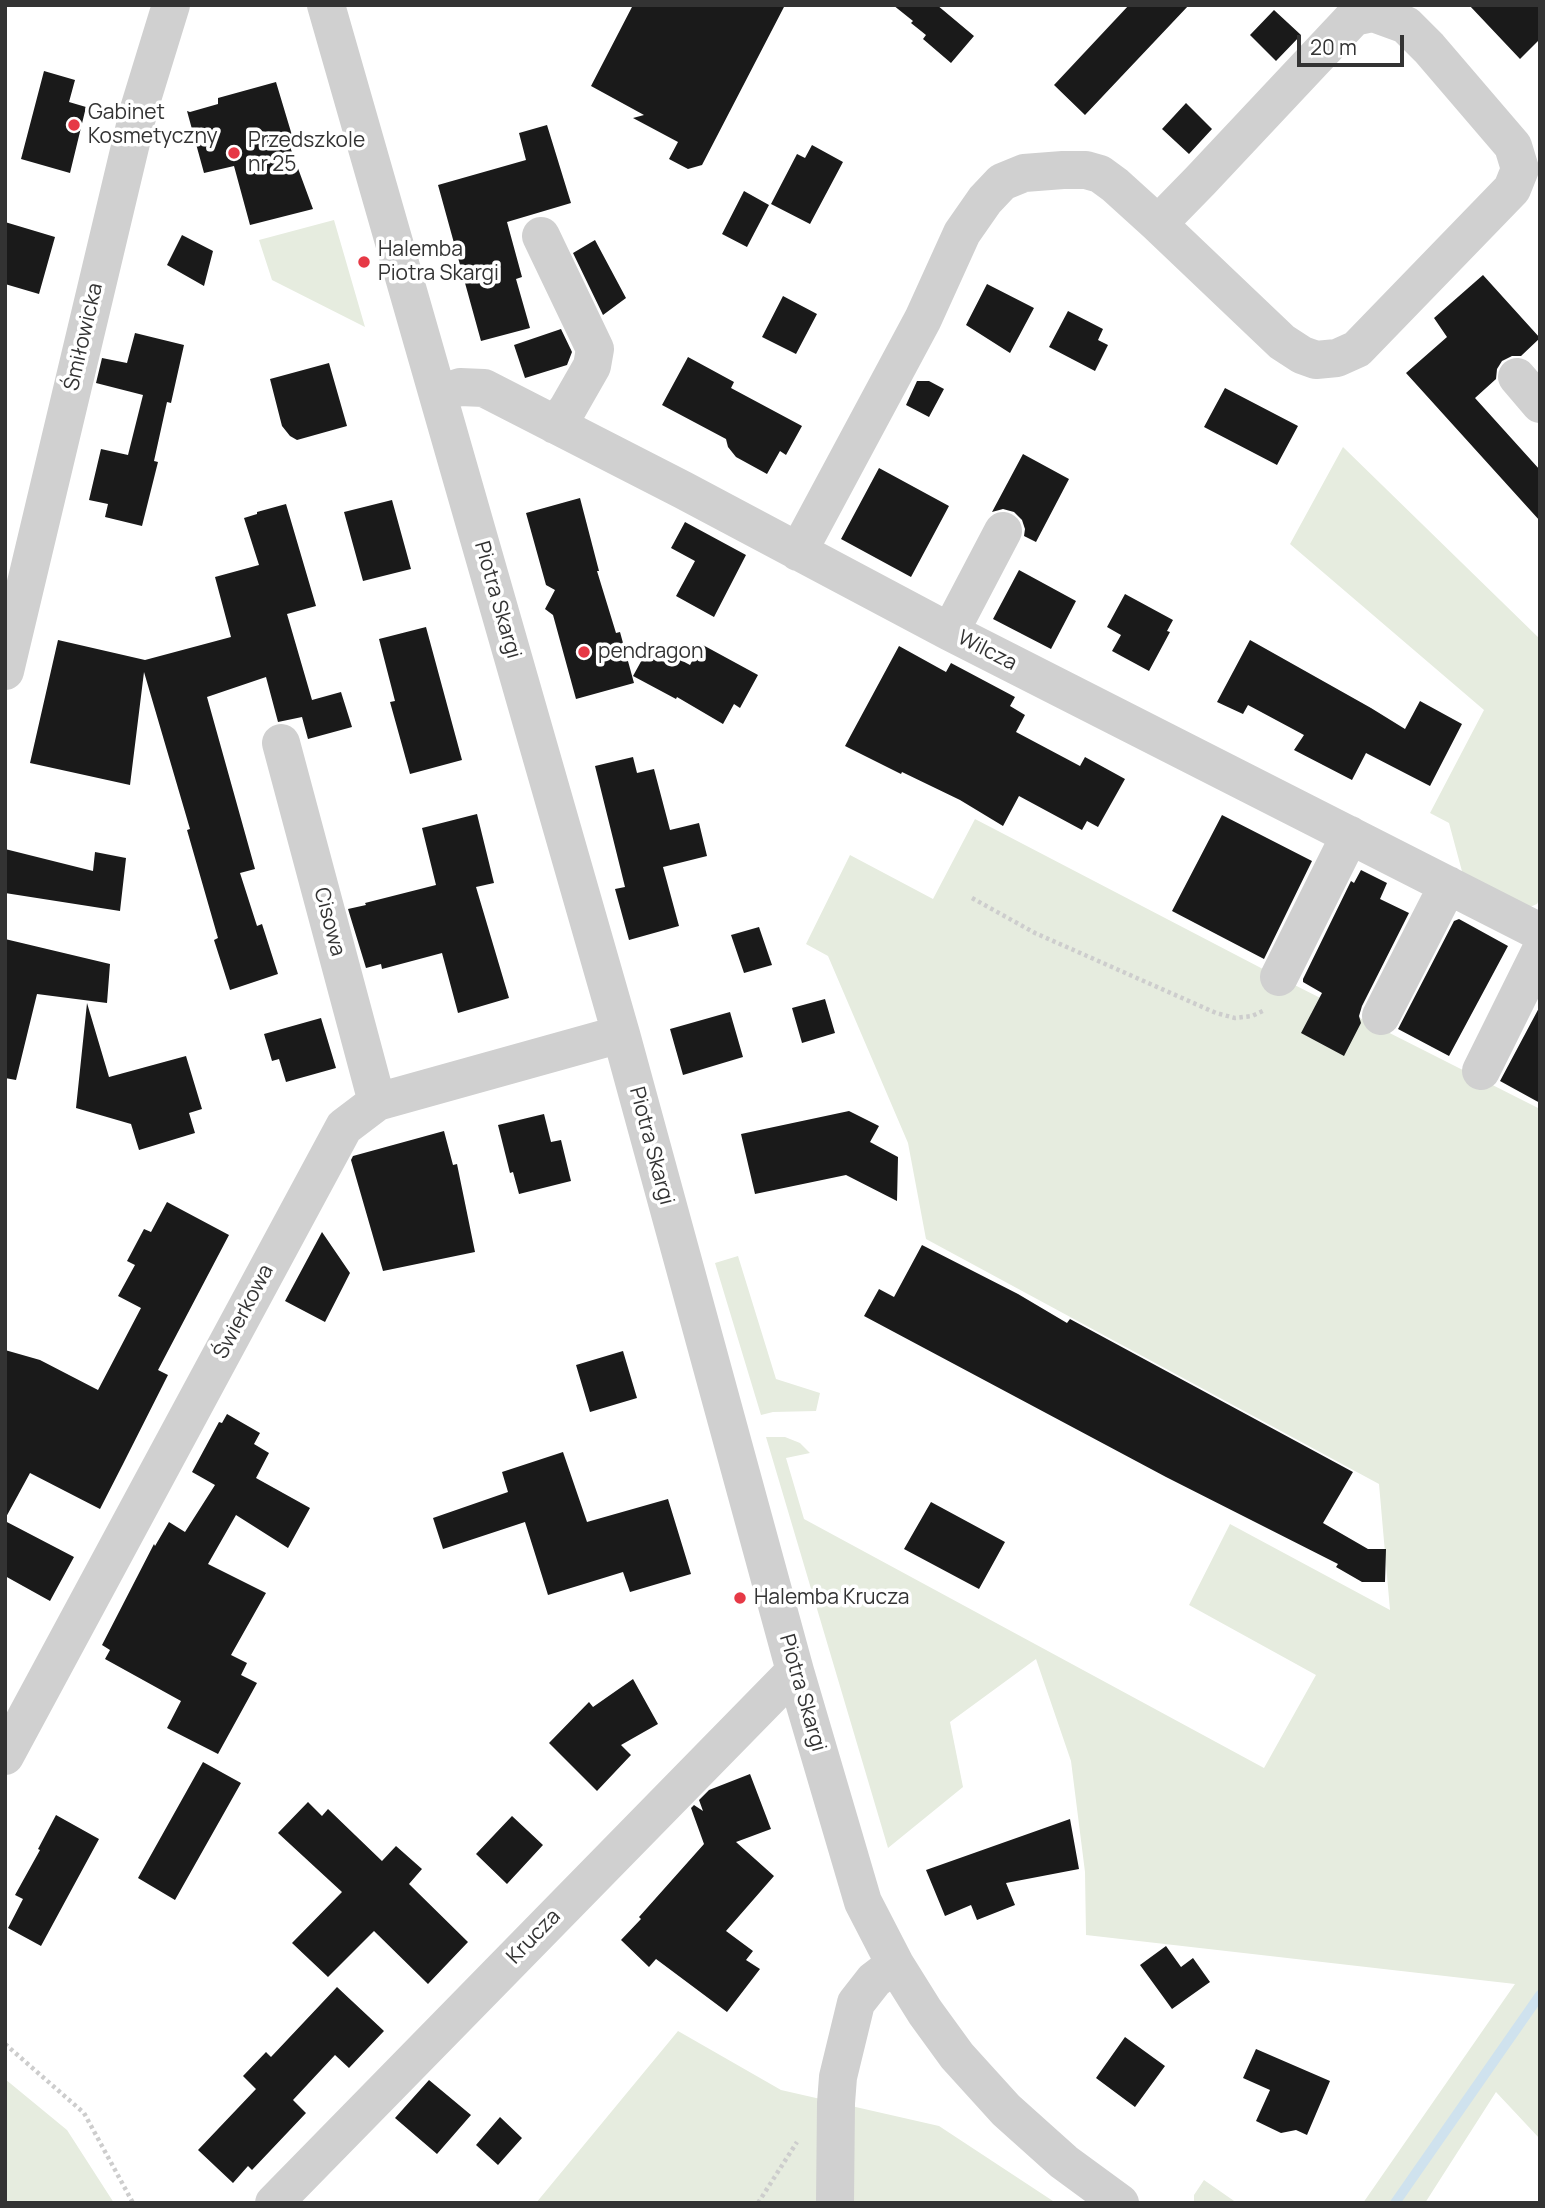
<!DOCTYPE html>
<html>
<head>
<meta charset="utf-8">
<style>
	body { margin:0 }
	#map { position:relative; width:1545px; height:2208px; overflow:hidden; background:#fff; font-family:Manrope,sans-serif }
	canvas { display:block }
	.frame { position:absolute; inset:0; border:7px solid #333; pointer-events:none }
	.scale { position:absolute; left:1297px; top:35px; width:107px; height:32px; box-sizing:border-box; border:4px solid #333; border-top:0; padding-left:9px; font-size:21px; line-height:24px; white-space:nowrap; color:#333; -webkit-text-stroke:5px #fff; paint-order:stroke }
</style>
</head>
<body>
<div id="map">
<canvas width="1545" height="2208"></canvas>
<div class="frame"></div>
<div class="scale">20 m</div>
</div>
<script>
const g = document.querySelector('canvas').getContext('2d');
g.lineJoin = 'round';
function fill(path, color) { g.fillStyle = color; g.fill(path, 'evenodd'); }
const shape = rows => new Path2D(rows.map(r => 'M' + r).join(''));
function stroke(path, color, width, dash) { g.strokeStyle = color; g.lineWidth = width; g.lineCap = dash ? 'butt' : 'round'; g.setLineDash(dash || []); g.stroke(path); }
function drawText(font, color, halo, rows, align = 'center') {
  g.font = font + ' Manrope,sans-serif'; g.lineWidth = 7; g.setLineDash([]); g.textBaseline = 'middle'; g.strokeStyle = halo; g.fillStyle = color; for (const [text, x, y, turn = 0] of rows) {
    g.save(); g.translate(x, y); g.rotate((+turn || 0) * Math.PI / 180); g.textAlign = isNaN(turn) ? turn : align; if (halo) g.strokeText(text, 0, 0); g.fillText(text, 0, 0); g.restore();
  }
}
fill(shape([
	[334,220,365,327,272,280,259,240],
	[1343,447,1540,639,1540,898,1537,904,1530,907,1463,875,1449,823,1430,813,1484,710,1290,544],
	[975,819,1261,968,1540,1109,1540,2139,1496,2092,1425,2203,1363,2203,1515,1984,1086,1935,1085,1872,1071,1761,1036,1659,950,1722,963,1787,888,1848,766,1437,785,1437,800,1443,810,1453,786,1458,804,1519,1264,1768,1316,1675,1189,1605,1230,1524,1390,1610,1379,1484,926,1239,908,1143,828,956,806,944,850,855,933,899],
	[738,1256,776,1379,820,1393,816,1411,773,1412,761,1415,715,1263],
	[678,2031,781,2090,939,2126,1056,2203,536,2203],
	[5,2079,67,2130,114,2203,5,2203],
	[1204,2180,1237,2203,1194,2203,1194,2195]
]), '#e6ecdf');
stroke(shape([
	[1395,2203,1540,1995]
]), '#cfe2ee', 10);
fill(shape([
	[633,5,785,5,702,165,688,169,669,159,678,142,633,118,644,115,591,86],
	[893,5,937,5,974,36,951,63,923,39,926,35,911,23,913,21],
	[1129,5,1189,5,1085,115,1054,85],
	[1469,5,1540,5,1540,39,1520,59],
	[1274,10,1301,35,1276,61,1250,35],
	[44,71,75,80,69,102,86,107,70,173,21,159],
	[276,82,294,142,289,144,313,209,250,225,234,166,204,173,187,111,190,112,218,104,218,98],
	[1186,103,1212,129,1189,154,1162,129],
	[547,125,571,203,507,222,522,277,516,279,530,328,481,341,438,185,526,160,519,133],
	[812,145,843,162,810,224,771,204,797,154,805,158],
	[744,191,769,205,747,247,722,234],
	[5,222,55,237,39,294,5,284],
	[182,235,213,251,204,286,167,265],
	[595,240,626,298,603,315,573,253],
	[1483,275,1540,338,1521,356,1512,356,1502,361,1497,369,1496,379,1475,398,1540,470,1540,521,1406,373,1447,337,1434,318],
	[987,284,1034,308,1010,353,966,325],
	[783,296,817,314,796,354,762,337],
	[1068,311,1103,329,1098,340,1108,345,1095,371,1049,347],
	[561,329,572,352,567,365,525,378,514,345],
	[135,333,184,345,171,403,167,402,154,461,158,462,142,526,105,517,108,504,89,500,101,449,128,455,143,395,96,383,102,358,127,363],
	[688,357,734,382,731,388,802,426,786,455,780,451,767,474,736,457,728,447,726,439,662,405],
	[329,363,347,426,297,440,290,436,282,426,270,379],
	[917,381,929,381,944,389,929,417,906,405],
	[1225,388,1298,426,1277,465,1204,427],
	[1023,454,1069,479,1036,542,1024,536,1025,529,1022,520,1014,512,1003,509,992,512],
	[879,468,949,506,911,577,841,539],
	[580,498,599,571,597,571,616,633,620,632,634,683,576,699,553,615,545,609,555,590,546,585,526,513],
	[392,500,411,569,363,581,344,512],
	[286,504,316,606,287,614,312,700,341,692,352,727,308,739,302,717,278,722,266,677,207,697,255,869,240,873,257,926,262,924,278,974,230,990,214,940,218,938,187,830,190,829,144,672,130,785,30,763,58,640,145,660,231,637,215,577,259,565,244,518,257,514,257,512],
	[685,522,746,555,714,617,676,596,695,561,671,548],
	[1019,570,1076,601,1051,649,993,619],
	[1125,594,1173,620,1167,631,1170,632,1149,671,1112,651,1121,635,1107,627],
	[426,627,462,760,410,774,390,702,395,701,379,639],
	[1250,640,1371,708,1405,729,1420,701,1462,724,1430,786,1366,753,1352,780,1294,750,1304,735,1248,705,1243,714,1217,702],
	[701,644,758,675,740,708,734,704,723,724,677,697,676,699,633,676,649,647,660,653,662,650,690,665],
	[899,646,946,672,951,663,1015,697,1010,706,1025,715,1016,732,1080,766,1085,757,1125,779,1098,827,1087,821,1082,830,1019,796,1003,826,960,800,902,772,901,774,845,746],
	[633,757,637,773,654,769,670,830,699,823,707,856,663,867,679,926,629,940,615,889,625,887,595,766],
	[477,814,494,883,476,887,509,998,458,1013,442,953,382,969,381,964,366,968,348,909,366,905,365,903,436,885,422,828],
	[1222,815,1312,861,1264,959,1172,911],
	[5,849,93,871,95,852,126,858,120,911,5,893],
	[1361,870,1387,883,1380,899,1409,913,1362,1006,1359,1016,1361,1023,1344,1056,1301,1033,1322,993,1303,982,1303,979,1351,881,1354,883],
	[1459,919,1508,946,1449,1056,1398,1029,1454,921],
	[759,927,772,965,744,973,731,935],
	[5,939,110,964,107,1003,37,994,16,1080,5,1078],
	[825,999,835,1033,802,1043,792,1008],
	[87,1003,109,1077,186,1056,202,1109,189,1113,195,1133,139,1150,131,1124,76,1108],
	[1540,1006,1540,1103,1500,1081],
	[730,1012,743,1057,683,1075,670,1029],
	[321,1018,336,1068,286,1082,279,1059,272,1061,264,1034],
	[849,1111,879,1126,870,1142,898,1157,897,1201,846,1175,755,1194,741,1134],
	[544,1114,551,1142,561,1140,571,1181,519,1194,513,1172,510,1173,498,1125],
	[444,1131,453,1165,457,1164,475,1252,383,1271,351,1160,353,1156],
	[167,1202,229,1235,158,1370,168,1375,122,1466,100,1509,30,1473,5,1519,5,1350,40,1360,98,1390,141,1308,118,1296,135,1265,127,1261,144,1229,151,1232],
	[322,1232,350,1273,325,1322,285,1301],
	[922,1245,1018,1294,1067,1323,1070,1319,1353,1472,1323,1523,1368,1549,1386,1549,1385,1582,1362,1582,1336,1567,1338,1564,1166,1477,864,1316,879,1289,894,1297],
	[623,1351,637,1398,590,1412,576,1365],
	[227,1414,260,1433,254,1444,269,1453,256,1478,310,1508,288,1548,236,1515,208,1564,266,1593,231,1655,247,1663,241,1675,257,1683,218,1754,167,1728,181,1701,105,1659,110,1650,102,1645,154,1544,155,1546,169,1522,185,1532,215,1485,192,1472,219,1422,222,1423],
	[563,1452,587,1522,668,1499,691,1574,630,1592,623,1572,548,1595,525,1522,443,1549,433,1518,508,1492,502,1472],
	[931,1502,1005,1542,979,1589,904,1549],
	[5,1521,74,1557,50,1601,5,1576],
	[633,1679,658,1724,621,1745,631,1755,597,1791,549,1743,589,1702,593,1707],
	[203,1762,241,1783,175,1900,138,1878],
	[750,1774,771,1829,736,1842,774,1876,726,1931,753,1951,746,1960,760,1969,727,2012,656,1959,649,1967,621,1940,641,1919,639,1917,704,1844,691,1808,694,1805,703,1811,699,1800,709,1790],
	[308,1802,322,1816,328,1809,382,1861,396,1846,422,1869,409,1884,468,1942,428,1984,374,1931,328,1977,292,1943,342,1892,278,1833],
	[56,1815,99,1839,41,1946,8,1928,23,1899,15,1895,40,1850,38,1849],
	[512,1816,543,1845,507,1884,476,1854],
	[1070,1819,1079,1869,1006,1883,1015,1905,977,1920,971,1905,945,1916,926,1870],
	[1166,1946,1181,1967,1193,1958,1210,1982,1172,2009,1140,1965],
	[337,1987,384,2031,349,2068,335,2055,293,2100,306,2113,252,2170,248,2166,233,2183,198,2150,256,2089,243,2076,266,2052,271,2057],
	[1125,2037,1165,2066,1135,2107,1096,2078],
	[1256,2049,1330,2081,1307,2135,1296,2130,1281,2133,1256,2121,1270,2090,1243,2078],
	[429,2080,471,2115,437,2154,395,2118],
	[500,2117,522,2138,498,2165,476,2145]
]), '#1a1a1a');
stroke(shape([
	[972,898,1035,933,1216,1013,1235,1018,1252,1016,1265,1010],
	[5,2044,84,2113,133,2203],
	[758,2203,797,2142]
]), '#cdcdcd', 4.5, [3.5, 3.5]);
stroke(shape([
	[326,5,621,1034,795,1671,863,1902,895,1964,925,2012,957,2056,1006,2110,1064,2162,1120,2203],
	[541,236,595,349,592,366,568,408,555,425],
	[1517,377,1540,404],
	[438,394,460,387,484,388,683,490,950,632,1540,932],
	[798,552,923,319,962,233,985,200,1002,182,1024,173,1063,170,1086,170,1100,174,1115,185,1158,224,1282,342,1302,355,1316,360,1337,358,1357,349,1512,189,1520,169,1513,146,1429,48,1406,25,1373,13,1354,17,1200,181,1158,224],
	[950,632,1003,531],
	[5,671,139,109,171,5],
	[281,743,377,1102],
	[1279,977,1350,835],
	[1381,1016,1448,885],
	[1481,1071,1540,952],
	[5,1756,344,1127,377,1102,621,1034],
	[274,2203,795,1671],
	[835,2203,836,2103,838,2077,856,2003,874,1980,895,1964]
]), '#d0d0d0', 38);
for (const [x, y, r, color] of [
	[74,125,7,"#e63946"],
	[234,153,7,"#e63946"],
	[364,262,7,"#e63946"],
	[584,652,7,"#e63946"],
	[740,1598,7,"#e63946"]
]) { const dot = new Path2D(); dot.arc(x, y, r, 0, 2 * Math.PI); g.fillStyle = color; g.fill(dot); stroke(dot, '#fff', 2.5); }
drawText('21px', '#333', '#fff', [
	["Gabinet",88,113],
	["Kosmetyczny",88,137],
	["Przedszkole",248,141],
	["nr 25",248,165],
	["Halemba",378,250],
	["Piotra Skargi",378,274],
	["pendragon",598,652],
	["Halemba Krucza",754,1598]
], 'left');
drawText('21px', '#333', '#fff', [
	["Śmiłowicka",84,337,-77],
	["Piotra Skargi",497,600,74],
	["Wilcza",987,651,27],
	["Cisowa",329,922,75],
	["Piotra Skargi",651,1146,75],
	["Świerkowa",244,1312,-62],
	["Piotra Skargi",802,1693,74],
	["Krucza",534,1937,-46]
]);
</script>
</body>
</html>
